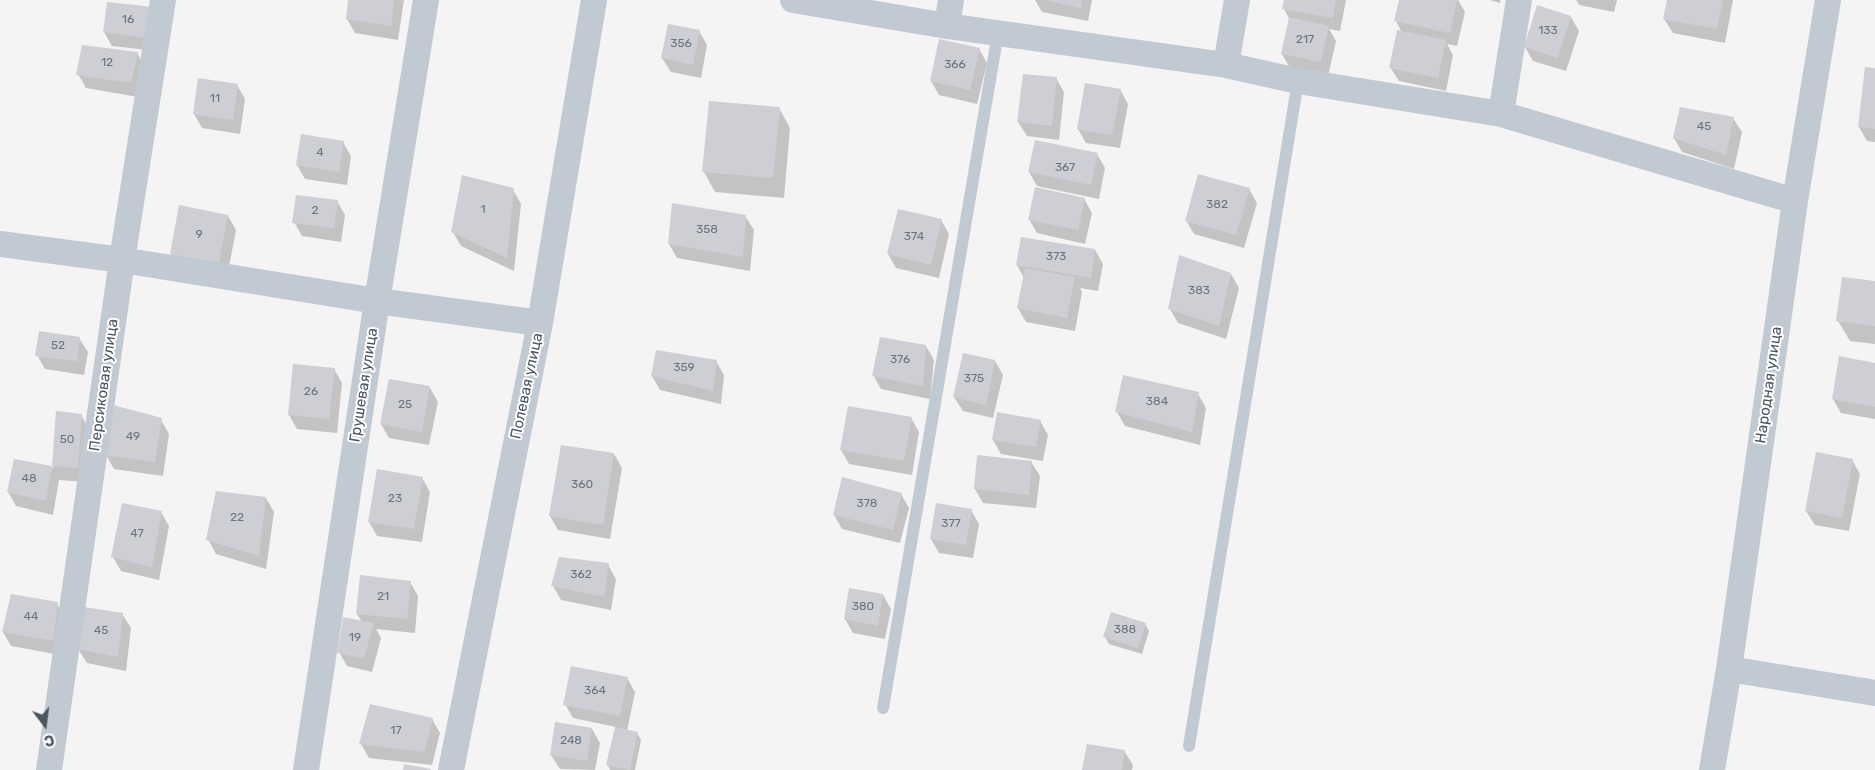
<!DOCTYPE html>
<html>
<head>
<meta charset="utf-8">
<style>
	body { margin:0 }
	#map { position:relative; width:1875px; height:770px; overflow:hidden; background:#f5f3f3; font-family:Rubik,sans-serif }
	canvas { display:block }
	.north { position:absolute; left:20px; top:700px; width:50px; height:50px; -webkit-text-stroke:4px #fff; paint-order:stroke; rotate:165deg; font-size:14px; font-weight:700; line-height:20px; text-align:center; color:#4a5661 }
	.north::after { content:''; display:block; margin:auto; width:18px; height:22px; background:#4a5661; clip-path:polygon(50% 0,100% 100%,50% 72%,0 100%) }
</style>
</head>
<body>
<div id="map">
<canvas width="1875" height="770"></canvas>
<div class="north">С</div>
</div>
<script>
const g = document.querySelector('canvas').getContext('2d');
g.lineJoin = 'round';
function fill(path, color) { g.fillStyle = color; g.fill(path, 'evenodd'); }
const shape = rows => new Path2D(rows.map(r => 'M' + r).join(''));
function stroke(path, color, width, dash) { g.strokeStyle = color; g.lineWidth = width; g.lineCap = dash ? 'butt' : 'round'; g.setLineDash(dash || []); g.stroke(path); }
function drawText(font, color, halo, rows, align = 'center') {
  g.font = font + ' Rubik,sans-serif'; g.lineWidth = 4; g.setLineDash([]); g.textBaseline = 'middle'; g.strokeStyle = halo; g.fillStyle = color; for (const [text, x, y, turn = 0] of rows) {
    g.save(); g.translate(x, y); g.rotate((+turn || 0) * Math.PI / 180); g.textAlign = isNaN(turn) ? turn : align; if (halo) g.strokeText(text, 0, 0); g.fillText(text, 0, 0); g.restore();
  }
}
fill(shape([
	[350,0,404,0,398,40,355,33,347,19],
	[1035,0,1092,0,1088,21,1042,12],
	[1285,0,1346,0,1340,31,1329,29,1336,41,1328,76,1290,68,1282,54,1290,20,1284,9],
	[1400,0,1458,0,1465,12,1457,46,1447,44,1453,55,1446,91,1399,81,1390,67,1402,33,1396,21],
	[1490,0,1500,0,1500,3],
	[1576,0,1617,0,1614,12,1579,5],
	[1668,0,1733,0,1725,43,1673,33,1664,19],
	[152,8,156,51,112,46,104,32],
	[1571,17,1579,31,1566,71,1533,61,1525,47],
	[699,31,707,45,701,78,671,72,662,58],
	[979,49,987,63,977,104,939,95,931,81],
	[137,53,145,67,138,97,86,88,78,74],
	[1866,68,1875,70,1875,142,1867,141,1859,127],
	[1056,78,1064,92,1059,140,1027,136,1018,122],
	[237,85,245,99,240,134,202,128,194,114],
	[1120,90,1128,104,1120,148,1086,143,1078,129],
	[779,108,790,128,784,198,715,192,704,172],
	[1733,118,1742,132,1734,169,1682,152,1674,138],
	[343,142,351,156,347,185,305,179,297,165],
	[1097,154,1105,168,1099,199,1037,186,1029,172],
	[1249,189,1257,203,1244,248,1194,234,1186,220],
	[513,190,521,204,514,271,461,246,453,232],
	[1084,199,1092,213,1085,244,1037,233,1029,219],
	[337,201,345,215,341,242,302,236,294,222],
	[228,216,236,230,227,277,180,268,171,254],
	[745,216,754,230,750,271,677,258,669,244],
	[941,220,949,234,939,278,896,268,888,254],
	[1022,238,1095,250,1103,264,1098,291,1080,288,1082,292,1075,331,1026,322,1018,308,1024,278,1017,265],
	[1231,274,1239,288,1226,339,1178,323,1170,309],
	[1875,283,1875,344,1850,341,1838,321],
	[79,338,88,352,84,375,45,369,37,355],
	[926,346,934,360,930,399,881,389,873,375],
	[716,361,724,375,721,404,660,390,652,376],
	[995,361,1003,375,993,418,963,411,954,397],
	[1875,364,1875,419,1841,413,1833,399],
	[334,369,342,383,337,433,297,429,289,415],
	[430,388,438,402,429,445,389,438,381,424],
	[1198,394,1206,408,1200,445,1125,426,1117,412],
	[57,413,81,415,89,429,85,482,59,480,53,515,16,506,8,492,15,461,53,468],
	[911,418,919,432,912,475,849,464,841,450],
	[161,420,169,434,163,476,114,469,106,455],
	[1040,421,1048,435,1043,461,1001,454,993,440],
	[614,454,622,468,610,539,558,530,550,516],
	[1852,460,1860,474,1849,531,1815,525,1806,511],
	[1031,462,1040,476,1036,508,983,503,975,489],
	[422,478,430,492,422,542,377,536,369,522],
	[901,494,909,508,900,543,842,529,834,515],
	[266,498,274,512,266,569,216,554,208,539],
	[971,510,979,524,973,558,939,553,931,539],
	[161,512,169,526,159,580,121,571,113,557],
	[608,565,616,579,611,610,561,600,553,586],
	[410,582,418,596,415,633,376,629,381,638,372,672,347,666,339,652,362,622,357,614],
	[883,595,891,609,885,639,853,633,845,619],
	[57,604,65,618,60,655,11,646,3,632],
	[122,614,131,628,126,671,87,663,78,649],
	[1145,624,1149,631,1142,654,1109,644,1105,637],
	[627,678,635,692,627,731,637,733,641,740,635,770,610,770,608,765,616,727,573,718,565,704],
	[432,719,440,733,432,765,369,758,361,744],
	[592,729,600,743,595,770,560,769,551,755],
	[1124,751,1133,765,1132,770,1083,770]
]), '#0003');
fill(shape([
	[348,0,394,0,391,26,346,19],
	[1045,0,1082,0,1081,8],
	[1284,0,1336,0,1333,18,1282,9],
	[1399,0,1457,0,1450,33,1394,21],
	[1667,0,1723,0,1717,29,1663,19],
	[107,2,153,7,149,38,103,32],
	[1537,5,1571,16,1558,58,1524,47],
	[1289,17,1329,26,1321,62,1281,54],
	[668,24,700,30,693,65,661,58],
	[1397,30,1446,40,1438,78,1389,68],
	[939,39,980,48,970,90,930,81],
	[82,45,138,52,131,83,76,75],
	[1865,67,1875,68,1875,129,1858,127],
	[1023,74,1057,77,1052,126,1017,122],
	[198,78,238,84,233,120,193,114],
	[1085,83,1121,89,1112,135,1077,129],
	[709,101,780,107,773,178,702,172],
	[1680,107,1734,117,1726,155,1673,138],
	[301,134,344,141,339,172,296,165],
	[1035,140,1098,153,1091,185,1028,172],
	[1198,174,1250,188,1236,235,1185,221],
	[462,175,514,188,507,258,451,232],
	[1035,187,1085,198,1078,230,1028,220],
	[296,195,338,200,334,228,292,223],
	[672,203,746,215,743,257,668,244],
	[179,205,228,215,219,263,170,254],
	[898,209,942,219,931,265,887,254],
	[1021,237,1095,249,1091,278,1016,265],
	[1179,255,1231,273,1219,326,1168,309],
	[1025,268,1075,277,1067,318,1017,308],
	[1842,277,1875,281,1875,326,1836,321],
	[39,331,80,337,77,361,35,356],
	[880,337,926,345,923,386,872,376],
	[656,350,717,360,713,391,651,376],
	[963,353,995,360,986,405,953,397],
	[1839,356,1875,363,1875,407,1832,399],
	[293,364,335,368,329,419,288,415],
	[1123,375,1199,392,1192,432,1115,412],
	[389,379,430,386,422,432,380,424],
	[113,405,162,418,155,462,105,455],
	[848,406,912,417,904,461,840,450],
	[56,411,82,414,78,468,52,466,46,501,7,492,14,459,52,466],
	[997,412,1041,420,1036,447,992,440],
	[561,445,614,453,603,525,549,516],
	[1816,452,1853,459,1842,518,1805,511],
	[977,455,1032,461,1029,495,974,489],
	[377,469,423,477,414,529,368,522],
	[842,477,902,493,893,530,833,515],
	[216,491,266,497,259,556,206,540],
	[122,503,162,511,152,567,111,557],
	[936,503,972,509,966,545,930,539],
	[559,557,609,563,604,597,551,586],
	[360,575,411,581,407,619,356,614],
	[849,588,883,594,878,626,844,619],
	[11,594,58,602,53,641,2,632],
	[84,607,123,613,118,657,77,649],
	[1111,612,1146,623,1138,648,1103,637],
	[343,617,374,623,364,658,337,653],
	[571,666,628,677,620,716,563,705],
	[370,704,433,718,424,752,359,744],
	[555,722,592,728,587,761,550,755],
	[615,727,638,732,630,770,606,765],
	[1087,744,1125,750,1122,770,1082,770],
	[404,764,431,769,430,770,403,770]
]), '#cdcfd5');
stroke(shape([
	[883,708,998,33],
	[1189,746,1298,81]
]), '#c1cad2', 12);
stroke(shape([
	[793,0,947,26,1226,65,1298,81,1501,114,1795,201],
	[947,26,951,0],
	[1226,65,1237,0],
	[1501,114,1519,0],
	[0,244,122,260,377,301,540,323],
	[1729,669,1875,693],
	[49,770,122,260,163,0],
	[306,770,377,301,426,0],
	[451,770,540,323,594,0],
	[1712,770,1729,669,1795,201,1828,0]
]), '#c1cad2', 26);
drawText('12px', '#6b747e', null, [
	["16",128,20],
	["133",1548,31],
	["217",1305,40],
	["356",681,44],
	["12",107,63],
	["366",955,65],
	["11",215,99],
	["45",1704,127],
	["4",320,153],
	["367",1065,168],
	["382",1217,205],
	["1",483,210],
	["2",315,211],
	["358",707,230],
	["9",199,235],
	["374",914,237],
	["373",1056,257],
	["383",1199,291],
	["52",58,346],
	["376",900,360],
	["359",684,368],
	["375",974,379],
	["26",311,392],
	["384",1157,402],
	["25",405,405],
	["49",133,437],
	["50",67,440],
	["48",29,479],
	["360",582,485],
	["23",395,499],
	["378",867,504],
	["22",237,518],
	["377",951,524],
	["47",137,534],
	["362",581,575],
	["21",383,597],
	["380",863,607],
	["44",31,617],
	["388",1125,630],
	["45",101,631],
	["19",355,638],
	["364",595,691],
	["17",396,731],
	["248",571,741]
]);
drawText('15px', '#4a5661', '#fff', [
	["Персиковая улица",104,385,-82],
	["Грушевая улица",364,385,-81],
	["Народная улица",1769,385,-82],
	["Полевая улица",527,386,-78]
]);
</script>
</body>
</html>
